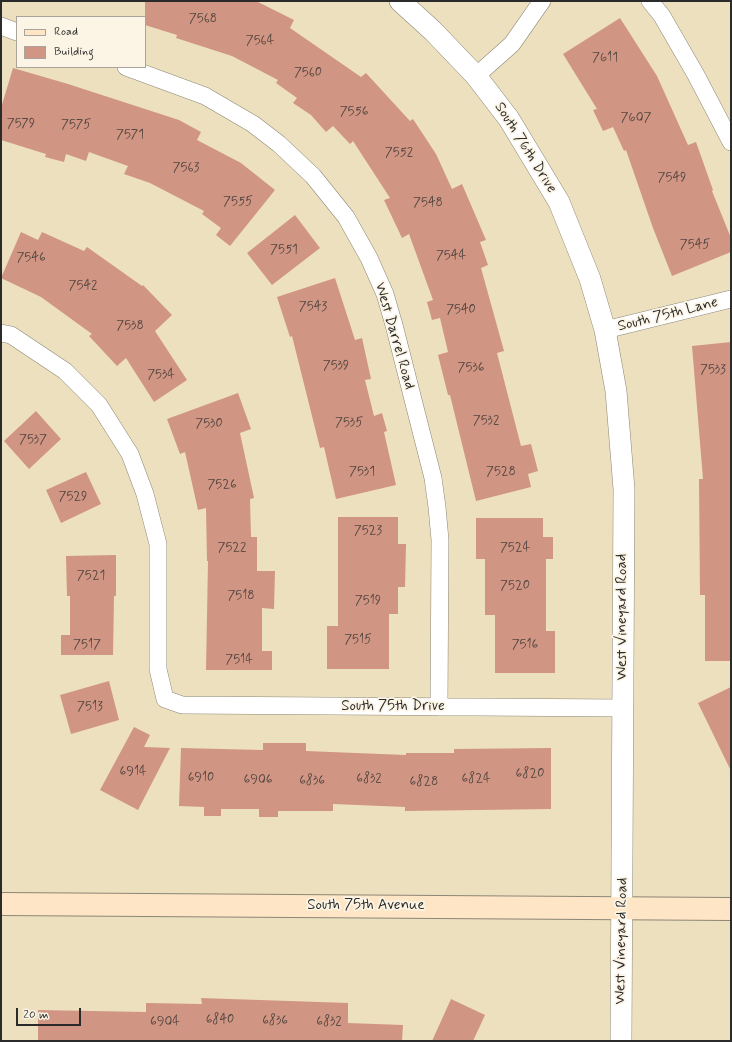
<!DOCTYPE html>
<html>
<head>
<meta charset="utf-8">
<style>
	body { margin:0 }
	#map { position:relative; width:732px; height:1042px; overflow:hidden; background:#ede0bf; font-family:Mynerve,sans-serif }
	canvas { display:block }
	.frame { position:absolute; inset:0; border:2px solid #2b2b2b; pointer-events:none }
	.legend { position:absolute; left:16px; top:16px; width:130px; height:52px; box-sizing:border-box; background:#fcf5e5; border:1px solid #a8a49b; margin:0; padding:5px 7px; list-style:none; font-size:12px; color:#2b2b2b }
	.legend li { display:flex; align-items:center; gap:8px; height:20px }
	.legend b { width:20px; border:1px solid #a8a49b }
	.scale { position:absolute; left:16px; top:1008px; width:65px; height:18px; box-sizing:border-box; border:2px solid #2b2b2b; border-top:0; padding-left:5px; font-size:12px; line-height:14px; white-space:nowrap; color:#2b2b2b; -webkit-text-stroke:3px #fcf5e5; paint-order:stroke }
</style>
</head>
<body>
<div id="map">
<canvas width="732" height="1042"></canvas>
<div class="frame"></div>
<ul class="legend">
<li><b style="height:5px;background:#fee5c5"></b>Road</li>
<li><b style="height:11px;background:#d19583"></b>Building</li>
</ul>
<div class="scale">20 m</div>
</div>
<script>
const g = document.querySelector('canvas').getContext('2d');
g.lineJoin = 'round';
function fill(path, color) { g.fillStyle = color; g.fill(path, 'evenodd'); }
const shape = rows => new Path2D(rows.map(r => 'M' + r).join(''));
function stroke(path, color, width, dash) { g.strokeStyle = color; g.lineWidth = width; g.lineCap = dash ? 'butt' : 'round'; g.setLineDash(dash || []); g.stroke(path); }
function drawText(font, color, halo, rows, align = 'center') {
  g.font = font + ' Mynerve,sans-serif'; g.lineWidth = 3.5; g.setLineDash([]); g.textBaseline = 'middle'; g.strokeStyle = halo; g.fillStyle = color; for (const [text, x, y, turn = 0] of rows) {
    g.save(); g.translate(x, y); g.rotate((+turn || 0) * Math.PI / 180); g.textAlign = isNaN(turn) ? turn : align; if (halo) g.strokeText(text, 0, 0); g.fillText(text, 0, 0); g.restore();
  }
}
fill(shape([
	[145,1,256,1,294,20,290,28,361,77,366,73,410,121,413,119,436,154,452,189,462,184,486,240,480,242,488,265,481,268,504,351,497,353,521,446,531,444,538,471,528,474,531,487,476,501,450,395,448,395,438,355,448,352,440,318,432,320,427,302,433,300,409,234,402,238,384,200,390,198,353,141,350,144,333,126,326,132,311,115,293,103,297,98,276,83,278,80,232,56,176,38,177,35,145,25],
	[620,18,657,76,688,145,696,142,713,190,712,191,731,238,731,252,672,276,653,228,626,150,624,151,613,127,603,131,593,110,597,109,563,54],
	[13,68,68,84,179,120,201,132,197,140,241,163,275,190,230,246,216,235,221,228,202,214,204,211,150,183,124,174,128,166,89,152,86,161,66,154,64,162,45,157,46,154,1,140,1,108],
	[295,215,320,248,272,285,247,253],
	[21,232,38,240,42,232,84,251,87,247,142,286,143,285,172,315,155,331,187,380,154,402,126,358,117,366,89,336,92,334,41,297,1,278],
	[335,278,355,340,362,338,371,379,365,380,374,416,382,413,387,431,384,432,396,485,336,499,324,447,320,448,292,336,290,337,277,297],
	[731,342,731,661,705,661,705,595,700,595,699,479,703,479,692,346],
	[238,393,251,429,240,433,254,498,250,499,251,537,257,537,257,571,275,571,274,609,262,608,262,651,272,651,272,670,206,670,208,561,207,561,206,508,198,510,185,452,180,454,167,419],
	[36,411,61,439,29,469,4,441],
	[86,472,101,504,61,523,46,490],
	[338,517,398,517,398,544,406,544,405,587,398,587,398,614,389,614,389,669,327,669,327,626,338,626],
	[476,518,543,518,543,537,553,537,553,559,546,559,546,631,555,631,555,673,495,673,495,615,485,615,485,559,476,559],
	[116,555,116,596,114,596,113,655,61,655,61,635,70,635,70,596,67,596,66,556],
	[109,681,119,720,71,734,60,695],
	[731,687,731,771,698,703],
	[134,727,150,735,144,747,170,748,138,810,100,790],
	[263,743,306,743,306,751,406,755,406,753,454,753,454,749,551,748,551,809,405,811,405,807,333,804,333,811,278,811,278,817,259,817,259,809,221,809,221,816,204,816,204,807,179,806,181,748,263,750],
	[201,998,348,1003,348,1023,403,1025,402,1041,38,1041,38,1010,146,1012,146,1003,202,1004],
	[451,999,485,1015,473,1041,432,1041]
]), '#d19583');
const minor = shape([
	[650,1,662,16,696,75,731,142],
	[1,26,17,32],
	[126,67,205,96,253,124,279,144,313,176,346,217,369,258,385,294,394,325,433,478,437,507,440,540,439,707],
	[476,76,512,44,542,1],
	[605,330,731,299],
	[1,333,11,335,65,371,99,405,130,454,145,494,158,544,158,669,165,699,182,705,623,708]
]);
const tertiary = shape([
	[400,1,433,31,476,76,509,119,559,202,590,279,605,330,616,391,624,489,621,1041]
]);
const secondary = shape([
	[1,904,731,909]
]);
stroke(minor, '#8c8675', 18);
stroke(tertiary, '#8c8675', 22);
stroke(secondary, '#8c8675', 24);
stroke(minor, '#fff', 17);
stroke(tertiary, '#fff', 21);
stroke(secondary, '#fee5c5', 22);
drawText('13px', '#544641', null, [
	["7568",203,19],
	["7564",260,41],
	["7611",605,58],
	["7560",308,73],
	["7556",354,112],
	["7607",636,118],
	["7579",21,124],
	["7575",76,125],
	["7571",130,135],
	["7552",399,153],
	["7563",186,168],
	["7549",672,178],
	["7555",238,202],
	["7548",428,203],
	["7545",695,245],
	["7551",284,250],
	["7544",451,256],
	["7546",31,258],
	["7542",83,286],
	["7543",313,307],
	["7540",461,310],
	["7538",130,326],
	["7539",336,366],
	["7536",471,368],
	["7533",713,370],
	["7534",161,375],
	["7532",486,421],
	["7535",349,423],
	["7530",209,424],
	["7537",33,440],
	["7531",362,472],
	["7528",501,472],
	["7526",222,485],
	["7529",73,497],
	["7523",368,531],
	["7522",232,548],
	["7524",515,548],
	["7521",91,576],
	["7520",515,586],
	["7518",241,596],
	["7519",368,601],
	["7515",358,640],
	["7517",87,645],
	["7516",525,645],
	["7514",239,660],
	["7513",90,707],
	["6914",133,772],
	["6820",530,774],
	["6910",201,778],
	["6832",369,779],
	["6824",476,779],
	["6906",258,780],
	["6836",312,781],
	["6828",424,782],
	["6840",220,1020],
	["6836",275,1021],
	["6904",165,1022],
	["6832",329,1022]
]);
drawText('15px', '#2b2b2b', '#fcf5e5', [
	["South 76th Drive",525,148,58],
	["South 75th Lane",668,315,-14],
	["West Darrel Road",394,336,74],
	["West Vineyard Road",623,617,-90],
	["South 75th Drive",393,707],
	["South 75th Avenue",366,906],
	["West Vineyard Road",622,941,-89]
]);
</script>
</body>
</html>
